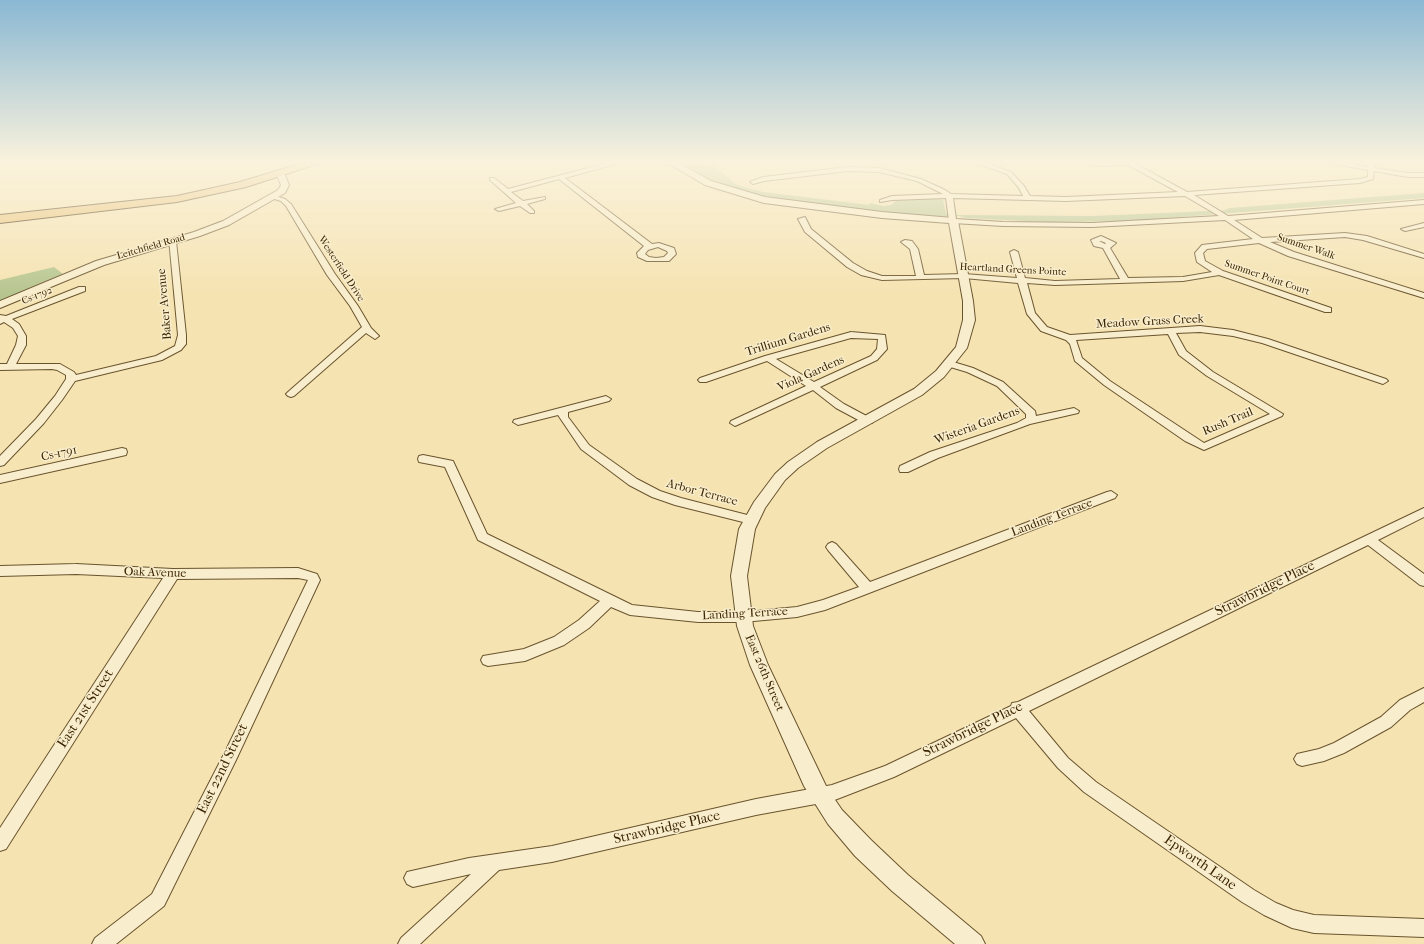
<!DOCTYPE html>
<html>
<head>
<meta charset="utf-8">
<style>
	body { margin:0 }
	canvas { display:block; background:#f5e3b1 }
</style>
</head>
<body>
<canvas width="1424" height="944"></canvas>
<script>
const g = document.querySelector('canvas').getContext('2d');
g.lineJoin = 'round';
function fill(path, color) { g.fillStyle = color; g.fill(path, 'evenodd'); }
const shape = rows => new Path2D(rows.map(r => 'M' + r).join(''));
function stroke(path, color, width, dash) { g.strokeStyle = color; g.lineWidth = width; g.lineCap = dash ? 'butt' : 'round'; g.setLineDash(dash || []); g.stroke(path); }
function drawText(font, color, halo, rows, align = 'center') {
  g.font = font + ' "IM FELL French Canon",serif'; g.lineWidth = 3; g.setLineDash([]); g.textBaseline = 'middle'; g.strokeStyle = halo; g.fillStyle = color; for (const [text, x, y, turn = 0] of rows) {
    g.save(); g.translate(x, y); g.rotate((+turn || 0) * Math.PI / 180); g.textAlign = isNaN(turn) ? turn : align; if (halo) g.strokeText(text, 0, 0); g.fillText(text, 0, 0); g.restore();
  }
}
fill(shape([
	[677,162,698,162,700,165,712,165,737,185,763,192,869,205,870,203,883,206,891,205,897,200,938,199,943,200,946,214,958,215,1093,216,1210,211,1212,213,1222,212,1221,211,1230,208,1424,193,1424,198,1129,221,1044,222,966,218,959,216,939,217,868,211,772,199,724,186,707,179],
	[54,267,63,274,0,301,0,280]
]), '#b6c58f');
const minor = shape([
	[611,162,623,162,565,178,652,244,659,243,674,248,676,254,669,261,647,261,638,257,637,253,644,246,559,179,511,192,523,201,545,197,545,199,527,204,534,211,534,213,530,213,520,206,499,211,495,209,516,203,490,180,490,178,494,178,508,189,611,162],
	[658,247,667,251,668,253,664,257,656,258,649,257,645,254,648,250,658,247],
	[973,162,983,162,1011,172,1024,186,1030,196,1066,197,1178,192,1128,165,1101,166,1082,162,1132,162,1187,192,1360,179,1368,177,1368,170,1325,162,1342,162,1368,167,1368,162,1374,162,1374,168,1408,173,1424,173,1424,177,1408,177,1374,171,1373,179,1360,183,1194,195,1228,216,1424,200,1424,204,1234,220,1262,238,1345,233,1367,236,1424,254,1424,258,1363,240,1345,237,1270,242,1294,252,1424,293,1424,298,1288,256,1259,243,1207,249,1203,253,1205,261,1223,271,1331,308,1331,312,1325,312,1219,275,1183,281,1055,285,1027,283,1035,313,1047,327,1070,335,1200,326,1233,330,1268,339,1386,379,1388,381,1383,384,1380,383,1262,343,1233,336,1200,332,1176,333,1186,351,1213,372,1283,414,1282,416,1204,450,1185,441,1104,385,1075,361,1070,344,1066,340,1041,331,1027,314,1018,283,964,278,882,280,861,275,847,267,805,232,798,219,805,217,811,229,853,263,867,271,882,276,916,276,910,249,901,242,905,240,912,241,918,249,924,275,964,274,1017,278,1010,252,1014,250,1018,252,1025,278,1055,281,1120,279,1103,248,1094,246,1091,240,1101,236,1116,243,1110,248,1128,278,1183,277,1212,272,1197,262,1195,253,1202,245,1253,239,1225,220,1092,227,1003,226,953,223,949,221,946,198,892,200,880,202,880,200,892,196,943,194,917,181,879,172,848,171,764,181,753,184,750,182,763,177,848,167,879,168,921,179,945,190,951,194,1023,196,1019,188,1007,174,973,162],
	[1185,196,1219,216,1092,223,1003,222,956,219,953,198,1066,201,1185,196],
	[1099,241,1101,241,1106,243,1105,244,1099,241],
	[1168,334,1179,355,1207,376,1270,414,1204,443,1110,381,1082,358,1076,340,1168,334],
	[273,195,285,199,291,204,335,274,358,306,371,328,379,336,375,339,366,333,294,396,291,397,288,396,286,394,288,392,362,327,350,306,327,275,286,206,281,201,271,198,270,197,273,195],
	[1424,223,1424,227,1405,231,1401,229,1424,223],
	[169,239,176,241,186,335,186,344,181,350,162,360,75,381,62,400,44,423,4,465,0,466,0,456,36,419,55,396,66,379,66,375,57,370,52,369,0,370,0,364,7,364,16,345,18,336,13,328,4,322,0,324,0,315,6,316,79,287,85,287,85,291,12,319,19,324,26,336,26,345,16,364,60,364,74,372,76,375,156,356,175,346,178,335,169,239],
	[851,332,885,335,887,349,877,360,820,387,844,404,872,419,873,421,872,423,864,423,836,408,813,390,735,426,730,423,731,421,806,386,767,361,706,382,700,382,698,380,700,378,765,356,851,332],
	[851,338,878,339,877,349,871,356,814,382,776,359,851,338],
	[950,361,973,368,1003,382,1035,411,1036,416,1074,408,1079,411,1078,413,1030,424,938,458,908,472,900,472,899,469,900,466,930,452,1017,423,1026,418,1026,414,997,386,967,372,947,366,945,364,950,361],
	[606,396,611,399,609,401,568,412,568,417,589,445,637,479,660,491,681,498,755,517,757,520,755,523,751,524,675,505,652,497,629,485,581,449,558,415,518,425,513,422,514,420,606,396],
	[122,448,126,449,127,452,126,455,0,483,0,475,122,448],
	[423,455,453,461,487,534,632,605,698,612,743,612,797,607,823,600,859,587,828,550,826,547,828,544,832,542,836,544,870,582,1107,492,1111,491,1117,495,1115,498,825,610,797,617,743,622,698,622,630,615,611,607,589,628,564,645,525,661,488,666,483,664,481,660,483,656,524,649,554,637,579,620,600,601,478,540,445,467,419,462,418,459,419,456,423,455],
	[1424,508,1424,517,1378,540,1424,574,1424,586,1420,585,1368,545,1029,711,1068,758,1096,782,1254,890,1276,903,1293,910,1314,915,1424,919,1424,937,1314,933,1292,928,1264,915,1242,902,1084,792,1058,768,1016,718,894,777,832,801,756,815,552,862,499,870,420,944,398,944,401,938,471,874,413,887,407,884,404,878,407,872,469,858,552,846,756,799,832,785,885,766,1011,706,1012,703,1018,702,1424,508],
	[76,564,173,569,298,568,317,574,320,580,236,760,164,906,116,944,92,944,95,938,152,894,226,750,308,580,298,578,177,579,6,849,0,851,0,828,163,578,76,574,0,576,0,566,76,564],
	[1424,688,1424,702,1410,710,1391,727,1344,753,1324,761,1302,766,1297,764,1294,759,1297,754,1319,749,1334,743,1381,717,1400,700,1424,688]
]);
const tertiary = shape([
	[666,162,677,162,711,181,765,197,882,212,953,218,958,221,973,301,975,320,967,348,944,377,922,395,827,448,798,468,785,480,765,508,755,529,747,576,753,626,768,665,827,788,842,810,871,840,908,875,981,936,985,944,955,944,892,891,855,856,828,824,804,786,750,665,737,626,731,576,739,529,754,502,775,474,788,462,817,442,914,389,936,371,956,347,963,320,963,301,949,223,882,218,764,203,705,185,666,162],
	[278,173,284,173,289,185,285,193,229,225,200,236,104,265,0,308,0,301,96,261,194,232,223,221,278,190,281,185,277,175,278,173]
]);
const primary = shape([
	[306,162,323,162,246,187,177,202,0,223,0,215,177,196,240,182,306,162]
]);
stroke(minor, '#6a542e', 2);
stroke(tertiary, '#6a542e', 2);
stroke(primary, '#3c2502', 2);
fill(minor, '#f8edcc');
fill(tertiary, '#f8edcc');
fill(primary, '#eac278');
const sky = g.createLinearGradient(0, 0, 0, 295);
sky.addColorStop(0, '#8ab8d3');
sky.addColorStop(0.55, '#faf2dc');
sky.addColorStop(1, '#faf2dc00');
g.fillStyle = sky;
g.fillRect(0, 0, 1424, 295);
drawText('10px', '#3c2502', '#f8edcc', [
	["Leitchfield Road",151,247,-16],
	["Summer Walk",1306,247,19],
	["Westerfield Drive",341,269,57],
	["Heartland Greens Pointe",1013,270,3],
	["Summer Point Court",1267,278,19],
	["Cs-1792",37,296,-22]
]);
drawText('12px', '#3c2502', '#f8edcc', [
	["Baker Avenue",165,304,-95],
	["Meadow Grass Creek",1150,322,-3],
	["Trillium Gardens",788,340,-17],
	["Viola Gardens",811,374,-24],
	["Rush Trail",1228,422,-23],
	["Wisteria Gardens",977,426,-20],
	["Cs-1791",59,454,-12],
	["Arbor Terrace",702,493,15],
	["Landing Terrace",1052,518,-21],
	["Oak Avenue",155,573,2],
	["Landing Terrace",745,614,-3],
	["East 26th Street",764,673,67]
]);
drawText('14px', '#3c2502', '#f8edcc', [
	["Strawbridge Place",1265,589,-26],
	["East 21st Street",86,709,-57],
	["Strawbridge Place",973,730,-26],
	["East 22nd Street",223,769,-64],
	["Strawbridge Place",667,828,-13],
	["Epworth Lane",1200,863,35]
]);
</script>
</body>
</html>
